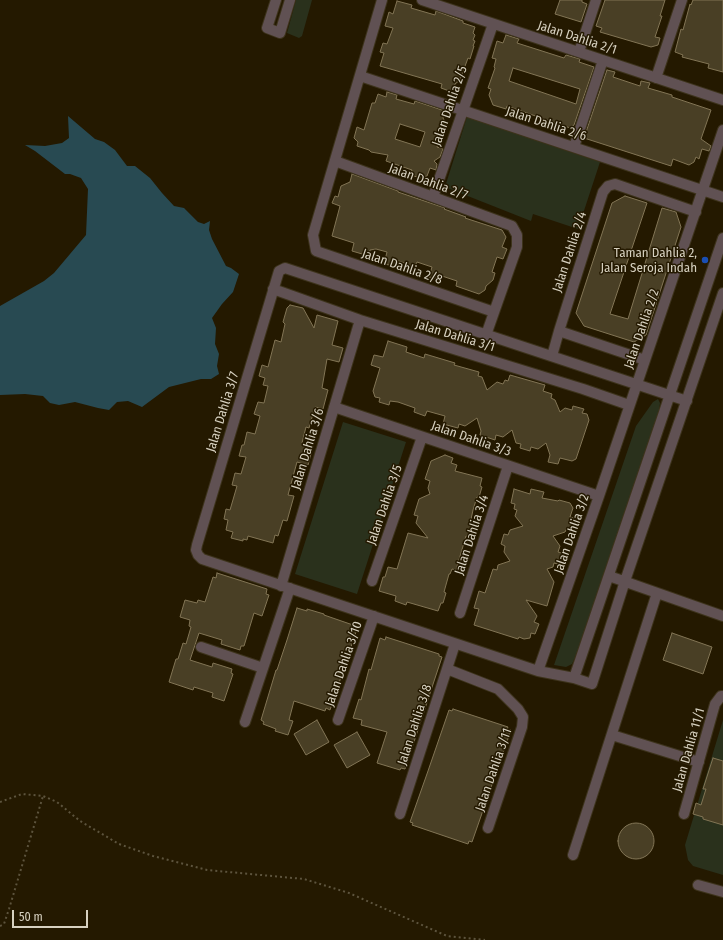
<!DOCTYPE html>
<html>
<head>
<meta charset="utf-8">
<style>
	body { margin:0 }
	#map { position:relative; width:723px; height:940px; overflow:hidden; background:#241900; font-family:"Fira Sans Condensed",sans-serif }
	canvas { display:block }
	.scale { position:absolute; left:12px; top:910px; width:76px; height:18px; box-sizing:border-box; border:2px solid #d7d1c0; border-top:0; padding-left:5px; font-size:12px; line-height:14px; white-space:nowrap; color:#d7d1c0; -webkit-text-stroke:3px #241900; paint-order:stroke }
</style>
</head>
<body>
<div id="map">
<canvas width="723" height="940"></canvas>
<div class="scale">50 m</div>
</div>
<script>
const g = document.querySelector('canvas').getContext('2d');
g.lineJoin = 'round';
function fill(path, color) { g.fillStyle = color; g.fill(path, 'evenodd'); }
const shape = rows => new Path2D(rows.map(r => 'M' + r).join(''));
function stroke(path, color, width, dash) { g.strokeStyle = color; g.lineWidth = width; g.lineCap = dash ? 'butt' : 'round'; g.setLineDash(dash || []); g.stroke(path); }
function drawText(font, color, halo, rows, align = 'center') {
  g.font = font + ' "Fira Sans Condensed",sans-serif'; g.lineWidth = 3; g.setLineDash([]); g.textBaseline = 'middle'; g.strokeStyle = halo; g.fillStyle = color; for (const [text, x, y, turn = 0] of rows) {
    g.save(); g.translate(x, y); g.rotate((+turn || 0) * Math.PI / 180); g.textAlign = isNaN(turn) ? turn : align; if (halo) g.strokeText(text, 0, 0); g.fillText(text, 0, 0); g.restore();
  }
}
fill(shape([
	[296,0,312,0,302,36,299,38,287,33],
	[467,117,600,162,578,229,533,214,531,221,445,187],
	[658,399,660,403,659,411,580,647,572,664,566,667,554,665,636,426,653,402],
	[343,422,406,442,357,594,295,574],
	[723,720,723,875,693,866,688,860,685,845]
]), '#2a311c');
fill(shape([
	[68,116,95,139,104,142,115,150,127,166,135,166,150,178,162,193,174,206,184,208,198,222,204,224,210,221,209,230,212,239,226,266,231,268,239,274,233,292,222,304,212,318,216,328,215,344,219,354,217,366,219,374,211,379,201,379,169,387,142,407,128,401,117,402,109,410,98,408,75,402,59,405,50,403,43,396,25,394,0,395,0,306,44,281,54,273,86,235,88,189,81,178,70,174,65,174,35,151,25,145,45,146,62,143,69,138]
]), '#284a52');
const building = shape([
	[560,0,582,0,582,2,587,4,581,22,555,14,560,0],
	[605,0,665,0,660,16,662,16,655,37,660,38,658,45,651,47,600,32,602,28,596,26,605,0],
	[693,0,723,0,723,72,708,68,709,64,682,57,683,55,675,52,681,29,683,30,690,4,691,5,693,0],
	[397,1,412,5,411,8,435,15,436,11,463,21,463,23,475,27,473,33,475,35,473,40,475,41,473,46,474,46,470,59,468,58,460,80,455,84,452,92,441,88,442,84,380,66,384,53,380,52,383,43,387,44,393,28,385,26,389,12,393,14,397,1],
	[506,35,519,39,517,43,564,58,566,55,580,59,579,62,594,67,574,125,570,128,524,112,507,106,506,109,493,105,489,95,491,89,488,88,495,68,494,67,496,59,492,58,497,41,503,43,506,35],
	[513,68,580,89,576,104,509,81,513,68],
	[607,70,615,72,613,77,640,86,641,81,650,83,648,88,672,95,672,97,711,110,701,139,711,146,709,151,702,149,699,159,696,157,694,162,689,165,673,159,671,166,584,138,607,70],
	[387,92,397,95,396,99,414,104,415,101,445,111,443,118,445,122,437,147,443,149,440,157,434,161,437,164,436,170,430,168,427,176,421,178,410,175,412,170,386,161,388,155,371,152,369,150,357,146,358,142,354,138,357,127,364,130,372,103,375,103,378,94,386,97,387,92],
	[400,124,425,132,420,147,395,139,400,124],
	[352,174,398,191,398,192,445,208,444,209,466,217,465,218,502,230,506,237,502,247,507,249,503,259,497,257,492,272,495,273,493,280,486,286,485,290,479,294,456,286,457,281,439,275,438,279,429,277,432,267,417,262,415,267,396,260,394,266,384,264,387,252,376,249,370,250,369,256,352,251,354,243,332,236,340,206,332,203,335,196,338,197,341,186,350,182,352,174],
	[625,196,647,203,610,314,628,319,662,208,676,212,681,227,646,335,634,342,584,326,576,313,612,203,625,196],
	[290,305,303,308,314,328,317,315,338,321,332,345,343,348,339,362,327,359,322,388,328,390,323,409,315,407,309,428,306,427,302,443,313,446,308,465,297,462,288,495,294,496,287,521,283,520,278,536,275,535,273,543,248,536,247,540,243,539,243,541,231,538,233,532,226,530,228,520,224,519,226,509,230,510,237,486,232,485,235,473,241,474,246,457,239,456,242,445,244,445,247,432,255,434,260,416,254,414,258,402,264,403,268,386,263,385,265,378,259,376,262,365,268,367,275,340,281,342,285,324,283,322,287,308,290,305],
	[388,341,407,347,406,352,424,358,425,354,455,363,454,365,479,372,478,376,482,377,487,390,497,382,503,384,505,380,508,381,510,375,545,385,543,391,552,394,551,398,555,400,560,412,565,408,572,410,573,406,584,409,582,413,587,414,589,420,576,459,572,461,560,458,558,464,548,462,550,455,546,443,538,449,531,447,530,451,520,448,521,444,516,443,512,430,503,437,496,435,495,440,480,435,481,431,477,418,465,426,459,424,458,428,443,424,445,416,427,411,425,416,414,412,415,408,398,402,390,401,389,405,379,402,380,398,375,397,373,391,380,368,371,365,374,355,383,357,388,341],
	[445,455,453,458,451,463,457,465,455,471,482,478,480,486,482,487,479,497,477,497,473,510,470,524,476,525,472,538,466,536,456,570,452,569,450,574,449,574,444,592,446,593,443,603,441,603,438,611,407,602,406,605,395,601,396,596,379,591,383,577,385,577,388,567,397,569,408,533,428,538,416,523,418,516,414,515,419,499,430,494,428,488,430,481,425,479,431,461,445,455],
	[514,489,530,494,531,489,544,492,542,498,558,501,559,500,570,503,573,508,570,517,574,518,571,529,567,528,565,532,553,536,560,546,558,552,562,553,558,564,554,563,553,567,547,569,554,582,547,606,526,600,537,616,534,622,539,624,535,634,531,633,530,638,524,639,519,637,518,639,474,625,479,609,474,608,479,591,485,593,493,569,497,570,498,565,510,561,504,552,505,546,501,544,504,534,508,535,510,530,523,526,515,516,517,510,514,509,515,504,511,503,514,489],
	[217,573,267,589,266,594,269,595,262,616,254,613,244,646,241,646,240,650,221,644,222,640,199,633,190,660,212,667,213,663,232,669,231,673,233,674,224,701,212,697,213,693,194,687,193,690,169,682,176,659,178,659,183,643,186,644,191,627,189,626,190,620,180,617,185,600,197,603,198,600,205,602,213,577,216,578,217,573],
	[297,608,307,611,307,609,324,614,324,615,353,625,352,628,357,629,330,710,326,708,325,711,294,701,289,720,293,721,288,735,275,731,276,729,263,724,264,722,261,720,276,670,277,670,287,640,297,608],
	[672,633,712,647,703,674,663,660,672,633],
	[386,637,439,654,439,656,442,657,405,769,401,768,400,770,377,763,387,732,361,725,362,720,353,718,359,699,361,700,369,669,371,670,380,638,385,640,386,637],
	[453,709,508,727,507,729,511,730,472,842,469,841,468,844,412,825,413,823,410,822,428,771,449,710,452,711,453,709],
	[317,720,329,742,306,755,294,734,317,720],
	[357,732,370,755,347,768,334,745,357,732],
	[713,758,723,761,723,825,703,819,703,817,693,814,696,803,701,805,706,789,703,789,713,758],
	'618 841a18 18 0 1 1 36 0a18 18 0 1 1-36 0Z'
]);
fill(building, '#493f25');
stroke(building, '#827555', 1);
const minor = shape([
	[276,0,267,28,280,33,290,0],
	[382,0,313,235,316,251,494,312],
	[422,0,723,100],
	[579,52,596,0],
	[360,76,723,197],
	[656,78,682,0],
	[574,147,603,60],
	[335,161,512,226,517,235,517,247,486,335],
	[433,197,493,24],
	[723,238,574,678,592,684,625,581,723,293],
	[273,289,360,320,583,389,629,405],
	[559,331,645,360],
	[552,356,559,331,603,192,608,186,615,184,696,212],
	[334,407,599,496],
	[609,576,723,616],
	[372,581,422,437],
	[281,586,360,320],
	[460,613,508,466],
	[201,647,263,668],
	[447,669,498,689,518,709,523,717,522,727,488,828],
	[538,671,599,496,723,130],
	[574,678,538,671,202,559,198,555,196,550,197,545,279,271,285,268,687,401],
	[338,720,374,616],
	[245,722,290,588],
	[612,735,699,762],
	[400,814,455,644],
	[684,814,715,704,721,696,723,696],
	[573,855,657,593],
	[698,885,723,892]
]);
stroke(minor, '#3d331b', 12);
stroke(shape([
	[0,802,22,794,43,796,57,802,80,821,119,844,153,856,207,870,304,879,349,893,447,936,485,940],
	[0,926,4,924,9,909,43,796]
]), '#5d543d', 2, [2, 3]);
stroke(minor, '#605153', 10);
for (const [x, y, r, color] of [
	[705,260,4,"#1a4fb4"]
]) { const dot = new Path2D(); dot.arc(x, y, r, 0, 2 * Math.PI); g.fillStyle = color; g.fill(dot); stroke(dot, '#241900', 1.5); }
drawText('13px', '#d7d1c0', '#241900', [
	["Jalan Dahlia 2/1",577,38,18],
	["Jalan Dahlia 2/5",450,106,-71],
	["Jalan Dahlia 2/6",546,124,18],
	["Jalan Dahlia 2/7",428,182,20],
	["Jalan Dahlia 2/4",570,252,-72],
	["Jalan Dahlia 2/8",402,267,19],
	["Jalan Dahlia 2/2",642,329,-71],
	["Jalan Dahlia 3/1",455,336,17],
	["Jalan Dahlia 3/7",223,412,-73],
	["Jalan Dahlia 3/3",471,439,19],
	["Jalan Dahlia 3/6",308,449,-73],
	["Jalan Dahlia 3/5",385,505,-71],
	["Jalan Dahlia 3/2",572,534,-71],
	["Jalan Dahlia 3/4",472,535,-72],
	["Jalan Dahlia 3/10",344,664,-71],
	["Jalan Dahlia 3/8",415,725,-72],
	["Jalan Dahlia 11/1",689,750,-74],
	["Jalan Dahlia 3/11",494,770,-71]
]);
drawText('13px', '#d7d1c0', '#241900', [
	["Taman Dahlia 2,",697,253],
	["Jalan Seroja Indah",697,268]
], 'right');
</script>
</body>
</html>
